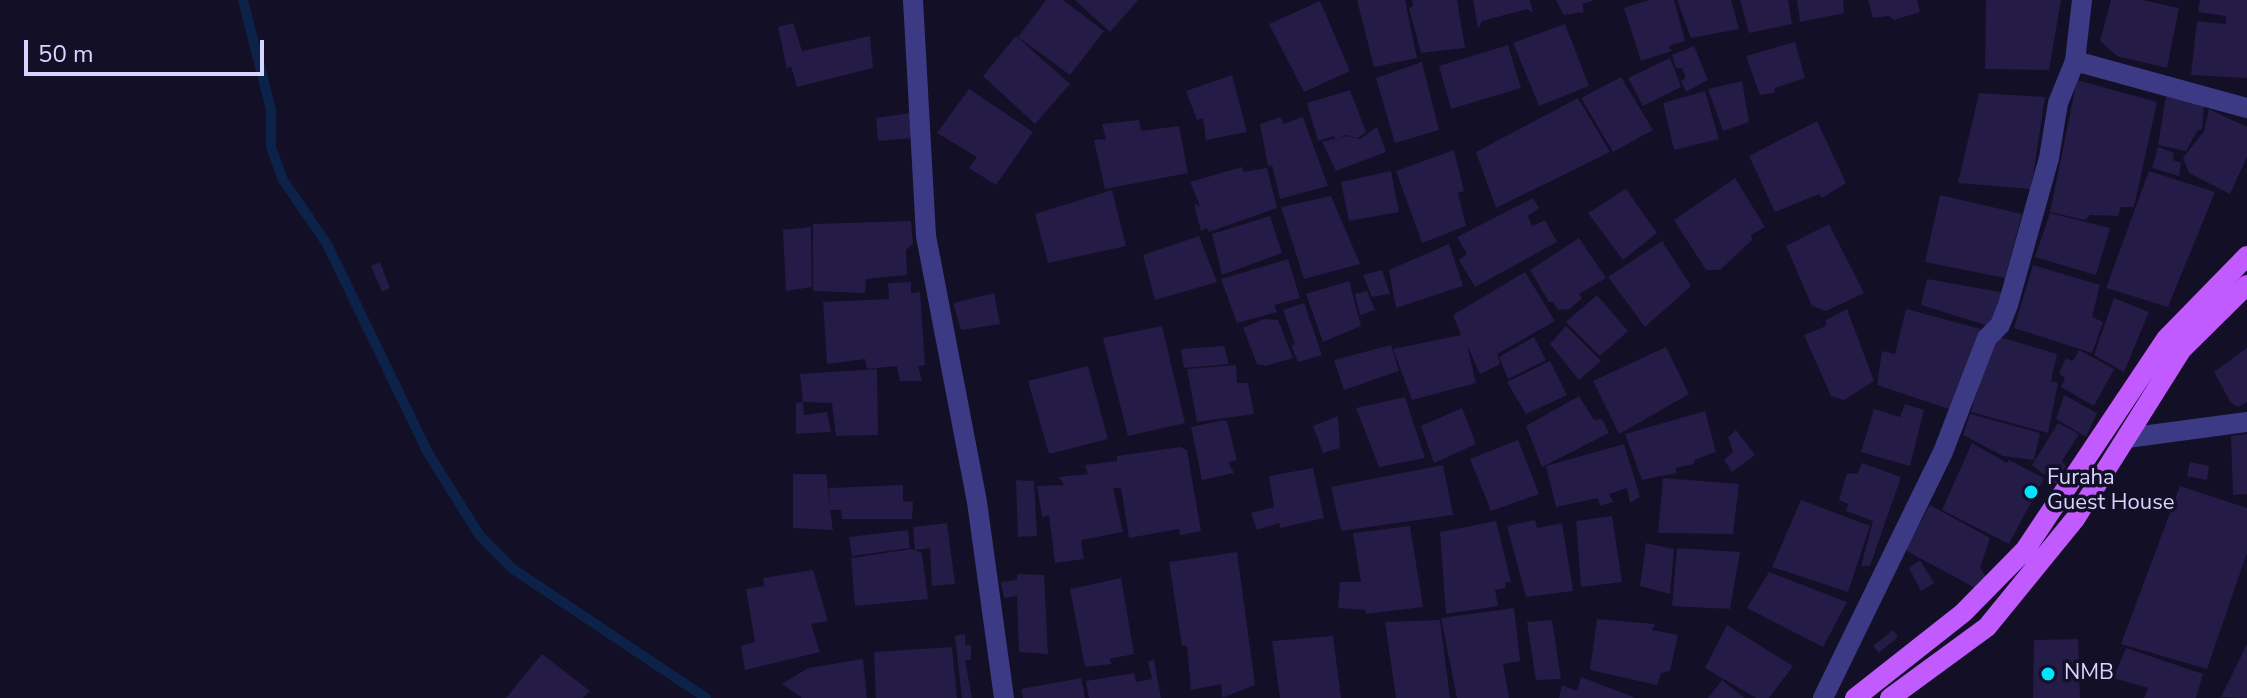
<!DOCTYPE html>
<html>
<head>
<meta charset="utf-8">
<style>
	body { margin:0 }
	#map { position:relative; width:2247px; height:698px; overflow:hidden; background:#130f26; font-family:"Nunito Sans",sans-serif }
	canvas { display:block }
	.scale { position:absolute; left:24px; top:40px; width:240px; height:36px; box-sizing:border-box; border:4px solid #d9d4ff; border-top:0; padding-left:10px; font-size:24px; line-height:28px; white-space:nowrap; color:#d9d4ff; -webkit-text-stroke:6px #130f26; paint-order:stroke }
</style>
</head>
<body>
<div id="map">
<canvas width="2247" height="698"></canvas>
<div class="scale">50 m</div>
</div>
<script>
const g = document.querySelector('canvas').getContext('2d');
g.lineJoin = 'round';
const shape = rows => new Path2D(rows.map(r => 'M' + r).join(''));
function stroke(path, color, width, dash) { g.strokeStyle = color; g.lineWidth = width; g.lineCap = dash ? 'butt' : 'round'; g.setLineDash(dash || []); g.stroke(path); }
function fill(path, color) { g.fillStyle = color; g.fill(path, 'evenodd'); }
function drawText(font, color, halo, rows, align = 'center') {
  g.font = font + ' "Nunito Sans",sans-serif'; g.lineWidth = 7; g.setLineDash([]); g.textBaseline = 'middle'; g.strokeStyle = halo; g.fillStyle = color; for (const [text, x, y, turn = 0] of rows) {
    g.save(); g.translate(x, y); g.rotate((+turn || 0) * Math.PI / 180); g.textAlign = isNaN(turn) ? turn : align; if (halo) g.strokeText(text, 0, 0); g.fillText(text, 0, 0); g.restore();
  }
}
stroke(shape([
	[243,0,271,110,271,147,283,180,327,244,428,453,480,536,513,569,706,698]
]), '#0c2248', 10);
fill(shape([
	[1046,0,1063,0,1104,31,1070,75,1018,37],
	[1075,0,1138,0,1110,32],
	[1357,0,1405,0,1417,58,1374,67],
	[1412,0,1457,0,1465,48,1421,53,1409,8,1413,6],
	[1473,0,1530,0,1533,13,1527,9,1482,21,1478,29],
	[1556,0,1592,0,1592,1,1582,4,1584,12,1564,15,1565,18],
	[1649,0,1674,0,1685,41,1668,46,1672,51,1641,61,1624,8],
	[1677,0,1731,0,1739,29,1691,38],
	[1740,0,1788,0,1792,24,1749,33],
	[1797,0,1843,0,1844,13,1800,22],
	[1868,0,1917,0,1920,12,1894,20,1889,16,1873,18],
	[1986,0,2061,0,2049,70,1985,69],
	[2111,0,2142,0,2179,8,2167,68,2117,56,2100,41],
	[2200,0,2247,0,2247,78,2191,75,2197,21,2226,24,2226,16,2198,12],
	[1320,1,1350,71,1304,92,1269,24],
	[793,23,802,51,870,36,873,68,797,87,791,66,787,69,778,27],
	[1565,24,1589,86,1539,106,1513,43],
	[1016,36,1070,84,1035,124,983,76],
	[1795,42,1805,78,1775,88,1774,93,1760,95,1746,56],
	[1508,45,1521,88,1451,109,1439,66],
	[1694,46,1708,80,1686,92,1681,81,1686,78,1682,68,1676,68,1672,55],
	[1670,58,1681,87,1643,106,1628,78],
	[1422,62,1439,130,1395,143,1376,78],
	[1232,75,1247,132,1206,140,1203,118,1197,120,1186,91],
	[1621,77,1653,130,1613,152,1581,98],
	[2077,80,2157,102,2134,207,2121,207,2118,216,2090,215,2085,220,2050,212],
	[1742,81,1749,122,1723,131,1708,89],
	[969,89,1033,132,996,185,969,168,977,157,937,133],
	[1350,90,1366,132,1358,138,1346,135,1332,142,1346,136,1360,139,1377,127,1386,152,1336,171,1322,142,1335,139,1334,136,1318,141,1307,103],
	[1705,91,1719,139,1674,150,1663,103],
	[1979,93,2045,97,2031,189,1958,183],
	[2166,96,2204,105,2202,129,2197,131,2186,151,2158,145],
	[1578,98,1610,152,1496,208,1476,152],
	[2209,109,2247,127,2247,157,2230,194,2189,173,2183,158,2204,131],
	[910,113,913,138,878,141,876,118],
	[1281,117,1283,124,1303,117,1328,186,1280,199,1272,165,1268,166,1260,124],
	[1139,120,1141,131,1179,126,1188,173,1105,189,1094,140,1106,139,1102,124],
	[1817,121,1846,183,1822,198,1819,194,1775,212,1749,156],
	[2158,147,2174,153,2173,160,2181,163,2179,176,2152,168],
	[1454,150,1464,191,1458,193,1466,226,1422,243,1396,171],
	[1242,167,1243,172,1267,168,1277,208,1209,232,1207,228,1201,231,1194,204,1200,206,1190,182],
	[1391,171,1399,212,1349,221,1341,182],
	[2149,171,2215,192,2168,307,2106,288],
	[1735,178,1765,227,1751,235,1752,240,1720,270,1706,270,1674,220],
	[1626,189,1657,233,1623,260,1588,213],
	[1112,190,1126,246,1048,263,1035,214],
	[1940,195,2022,214,2005,278,1925,262],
	[1331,196,1360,264,1304,279,1281,207],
	[1533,198,1539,208,1528,216,1532,226,1545,220,1557,242,1475,287,1459,260,1467,254,1457,237],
	[2050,213,2110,228,2096,275,2035,257],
	[1270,216,1282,253,1222,275,1212,234],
	[911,221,913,244,906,250,907,275,866,279,865,293,813,291,813,224],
	[1829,224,1864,293,1826,311,1812,306,1786,246],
	[811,227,812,287,786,291,783,230],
	[1199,236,1217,282,1155,300,1143,255],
	[1579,238,1606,278,1579,294,1582,298,1570,309,1558,310,1553,302,1549,302,1530,270],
	[1662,241,1691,286,1645,327,1608,277],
	[1449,244,1463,286,1396,308,1389,270],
	[1288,259,1300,298,1274,305,1277,312,1237,323,1221,279],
	[380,262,390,288,382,292,371,266],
	[2033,265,2100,285,2092,317,2103,322,2092,353,2014,328],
	[1382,270,1390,294,1372,297,1363,275],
	[1525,272,1555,321,1497,354,1500,364,1480,374,1467,345,1476,383,1412,400,1393,349,1461,335,1453,315],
	[1927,279,2006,293,1995,328,1921,305],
	[1349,281,1361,326,1323,342,1306,294],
	[911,282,911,293,920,292,925,365,918,366,922,381,900,381,897,366,867,369,865,359,827,364,823,302,889,299,888,283],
	[1367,291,1375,310,1360,315,1355,294],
	[994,293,1000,324,961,330,953,303],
	[1597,295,1628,331,1600,356,1566,322],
	[2114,298,2149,312,2124,372,2094,355],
	[1304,303,1322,355,1298,362,1291,345,1295,344,1283,310],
	[1847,309,1874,381,1844,400,1831,396,1804,335,1826,326,1826,320],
	[1906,309,1981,329,1955,411,1877,385,1882,351,1895,354],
	[1264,319,1278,320,1293,358,1266,366,1257,364,1243,328],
	[1162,326,1185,423,1128,436,1103,338],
	[1566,326,1601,361,1579,380,1550,344],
	[1993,335,2057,354,2051,381,2058,383,2048,433,1971,412],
	[1534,337,1546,360,1508,379,1499,357],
	[1391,345,1399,371,1344,390,1334,360],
	[1224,346,1229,364,1184,368,1181,349],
	[1666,347,1689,394,1619,434,1593,381],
	[2247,348,2247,402,2238,407,2231,403,2214,372],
	[2079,350,2114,369,2094,406,2061,387,2065,378,2059,373,2066,358,2073,361],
	[1550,361,1567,395,1526,414,1507,382],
	[1236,365,1237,383,1248,383,1254,414,1197,422,1187,369],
	[1088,366,1108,439,1049,454,1028,381],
	[877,369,878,435,836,436,832,403,803,402,800,374],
	[2064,395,2097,413,2086,437,2056,419],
	[1579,396,1594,420,1602,419,1609,433,1542,467,1526,426],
	[1405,397,1425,458,1379,467,1356,408],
	[803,402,804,415,827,412,831,432,796,434,796,403],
	[1905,404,1924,410,1910,466,1861,452,1874,409,1900,417],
	[1462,408,1476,444,1434,463,1421,426],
	[1705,411,1716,452,1694,460,1694,464,1675,468,1677,473,1642,480,1625,434],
	[1970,414,2040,433,2034,460,2003,456,1963,435],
	[1338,416,1340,448,1323,453,1313,426],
	[1223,420,1227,421,1237,460,1228,462,1234,473,1202,480,1191,427],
	[2058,423,2079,434,2062,461,2066,466,2056,484,2032,465],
	[1736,430,1755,455,1732,472,1724,460,1733,452,1728,437],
	[2247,434,2247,494,2233,495,2231,436],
	[1518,440,1539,494,1491,511,1470,459],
	[1972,443,2007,463,2009,460,2044,478,2009,544,1942,510],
	[1624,444,1640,497,1630,503,1627,488,1609,494,1613,502,1600,506,1598,498,1556,507,1546,466],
	[1180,447,1187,450,1201,531,1180,535,1179,529,1129,538,1121,488,1113,488,1123,532,1081,540,1084,559,1055,563,1049,515,1042,517,1037,486,1064,485,1059,477,1088,474,1085,465,1117,461,1117,456],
	[2190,462,2209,466,2207,480,2187,476],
	[1862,463,1901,477,1870,566,1861,566,1873,521,1846,511,1848,504,1839,500,1847,473,1857,474],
	[1443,465,1453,515,1341,531,1331,487],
	[1313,468,1324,518,1280,528,1279,523,1257,530,1251,513,1274,507,1269,476],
	[793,474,826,474,830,506,829,488,903,485,903,501,913,502,912,519,842,519,841,510,830,510,833,530,793,528],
	[1663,478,1739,484,1733,534,1658,533],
	[1016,480,1034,481,1037,536,1018,537],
	[2180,486,2247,508,2247,553,2207,669,2121,644],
	[1801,500,1870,526,1848,592,1772,567],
	[1930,505,1990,538,1980,568,1987,578,1977,589,1905,550],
	[1612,516,1622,582,1581,587,1576,521],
	[1535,520,1537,528,1562,523,1573,591,1526,597,1507,526],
	[1496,521,1511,582,1505,582,1506,588,1495,590,1498,606,1446,614,1440,532],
	[947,523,955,584,932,586,930,548,915,550,913,527],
	[1410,526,1423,607,1366,614,1365,610,1338,608,1340,582,1361,582,1353,533],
	[908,530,910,548,852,556,849,537],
	[1646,543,1674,549,1670,594,1640,586],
	[1677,548,1740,552,1730,609,1672,606],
	[912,549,922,553,928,599,855,606,851,558],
	[1237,552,1255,685,1222,698,1221,684,1191,690,1187,646,1182,646,1169,562],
	[1920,560,1934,583,1921,591,1909,568],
	[813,570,828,621,811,624,820,652,745,670,741,646,755,642,746,589,764,586,763,578],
	[1769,572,1847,602,1823,647,1747,608],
	[1017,574,1044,575,1048,654,1019,652,1017,596,1004,598,1001,582,1017,580],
	[1121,578,1134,654,1109,659,1112,664,1085,667,1070,589],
	[1514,608,1520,661,1503,664,1509,698,1457,698,1441,618],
	[1597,619,1655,624,1652,630,1678,635,1670,671,1661,673,1657,685,1590,670],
	[1440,620,1450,698,1396,698,1385,622],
	[1552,620,1561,679,1536,680,1527,622],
	[1727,625,1793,666,1769,698,1756,698,1705,668],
	[1893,630,1898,637,1879,653,1873,646],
	[965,634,965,645,971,645,971,660,965,660,972,698,962,698,955,636],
	[1333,636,1341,698,1280,698,1272,641],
	[2078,639,2080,698,2033,698,2034,640],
	[2247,644,2247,698,2221,697],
	[952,647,957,698,876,698,874,652],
	[2126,648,2203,674,2196,698,2144,698,2148,688,2113,678],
	[542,654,590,691,583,698,506,698],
	[863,659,867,698,802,698,782,684,808,668],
	[1154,660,1161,698,1089,698,1086,681,1134,673,1136,682,1152,679,1148,661],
	[1581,677,1636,698,1559,698,1562,685,1577,691],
	[1081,678,1085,698,1023,698,1021,689],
	[1722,680,1744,698,1708,698]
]), '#241b47');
stroke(shape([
	[913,0,926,236,977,502,1004,698],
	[2075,61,2247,108],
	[2127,438,2247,422],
	[1823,698,1943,452,1987,338,2000,325,2008,305,2049,158,2058,103,2075,61,2082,0]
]), '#3d3a85', 20);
stroke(shape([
	[1855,698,1963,613,2025,550,2166,339,2247,256],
	[1890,698,1987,627,2075,519,2182,349,2247,285]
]), '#c25bff', 20);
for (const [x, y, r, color] of [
	[2031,492,8,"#00e5ff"],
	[2048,674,8,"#00e5ff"]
]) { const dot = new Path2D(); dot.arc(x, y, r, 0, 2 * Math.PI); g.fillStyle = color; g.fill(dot); stroke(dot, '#130f26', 3); }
drawText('22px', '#d9d4ff', '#130f26', [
	["Furaha",2047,479],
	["Guest House",2047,504],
	["NMB",2064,674]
], 'left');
</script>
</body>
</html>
